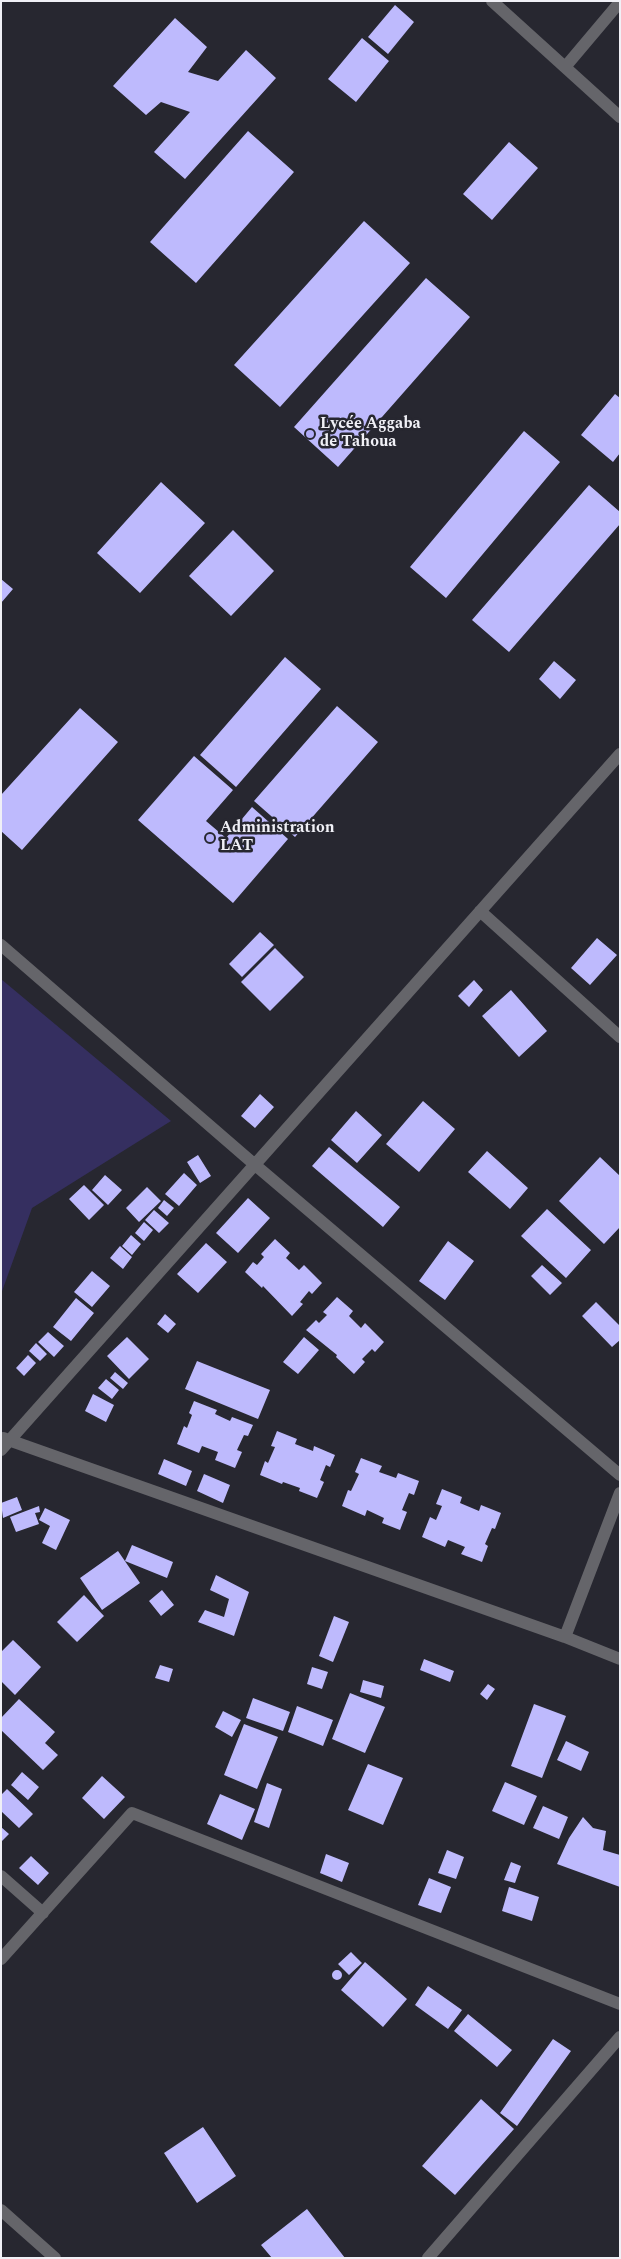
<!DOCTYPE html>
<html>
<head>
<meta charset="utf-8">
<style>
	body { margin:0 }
	#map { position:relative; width:621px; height:2259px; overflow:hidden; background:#272730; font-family:Spectral,serif }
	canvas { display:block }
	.frame { position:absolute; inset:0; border:2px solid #f0f0f6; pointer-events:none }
</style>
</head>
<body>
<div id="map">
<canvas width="621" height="2259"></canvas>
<div class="frame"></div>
</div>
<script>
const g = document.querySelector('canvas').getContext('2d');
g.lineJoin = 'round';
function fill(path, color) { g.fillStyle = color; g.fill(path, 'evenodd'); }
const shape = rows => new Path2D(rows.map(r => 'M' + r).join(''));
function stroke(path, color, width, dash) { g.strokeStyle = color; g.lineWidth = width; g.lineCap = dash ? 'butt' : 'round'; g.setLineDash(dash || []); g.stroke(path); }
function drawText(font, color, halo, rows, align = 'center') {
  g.font = font + ' Spectral,serif'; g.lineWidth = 5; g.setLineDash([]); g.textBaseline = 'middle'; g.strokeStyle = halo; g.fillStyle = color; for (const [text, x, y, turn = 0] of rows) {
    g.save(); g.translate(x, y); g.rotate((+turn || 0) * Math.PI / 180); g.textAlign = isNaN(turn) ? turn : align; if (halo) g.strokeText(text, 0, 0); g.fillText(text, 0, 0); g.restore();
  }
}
fill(shape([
	[1,979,171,1121,32,1208,1,1294]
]), '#352f60');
fill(shape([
	[395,5,414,22,388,54,368,37],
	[175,18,207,47,188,72,218,81,246,50,276,78,185,179,154,152,190,112,161,102,146,115,113,86],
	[362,38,389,61,356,102,328,79],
	[248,131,294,172,196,283,150,242],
	[509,142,538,168,492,220,463,194],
	[364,221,410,263,280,407,234,365],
	[426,278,470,317,338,467,294,427],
	[615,394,620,398,620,453,613,462,581,435],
	[524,431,560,462,446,598,410,567],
	[161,482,205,523,140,593,97,553],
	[589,485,620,512,620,524,509,652,472,620],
	[233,530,274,571,231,616,189,576],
	[1,579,13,589,1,603],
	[285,657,321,689,236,787,200,755],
	[554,661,576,680,560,699,539,679],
	[337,706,378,742,295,837,254,801],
	[80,708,118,742,22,850,1,831,1,795],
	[194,756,233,790,206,821,226,838,252,807,288,839,233,903,138,820],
	[260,932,274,945,242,977,229,964],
	[597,938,617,955,590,985,571,968],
	[275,948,304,977,270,1011,241,982],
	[474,980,483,990,469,1007,458,996],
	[511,990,547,1031,519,1057,482,1016],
	[260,1094,274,1107,255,1128,241,1116],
	[423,1101,455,1129,419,1172,386,1144],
	[356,1111,382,1135,357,1163,331,1140],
	[329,1147,400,1207,383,1227,312,1166],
	[487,1151,528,1188,510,1209,468,1172],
	[198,1155,211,1176,200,1183,187,1162],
	[600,1157,620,1176,620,1227,604,1244,559,1201],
	[184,1173,197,1185,179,1206,165,1194],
	[105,1175,122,1190,108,1205,92,1190],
	[84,1185,104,1205,89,1220,69,1199],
	[147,1187,161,1201,139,1222,126,1208],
	[248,1198,270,1218,238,1253,216,1233],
	[164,1200,174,1208,167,1216,158,1208],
	[547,1209,591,1250,566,1278,521,1236],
	[154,1210,169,1223,159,1233,145,1220],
	[144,1222,153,1230,144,1241,135,1233],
	[131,1235,141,1244,132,1255,122,1246],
	[275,1239,290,1253,286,1258,299,1270,304,1265,322,1283,312,1294,309,1291,300,1302,303,1304,292,1316,263,1286,262,1288,245,1272,253,1262,257,1265,264,1257,261,1254],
	[448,1241,474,1261,445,1300,419,1281],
	[206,1243,227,1262,198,1293,177,1274],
	[120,1246,132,1257,123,1269,110,1258],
	[542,1265,562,1283,550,1295,531,1276],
	[92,1271,110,1286,92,1307,74,1292],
	[337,1297,353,1311,349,1316,361,1328,365,1323,384,1342,375,1352,372,1349,362,1359,365,1362,354,1374,336,1357,337,1355,306,1330,316,1320,319,1323,327,1315,323,1312],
	[76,1298,94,1313,71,1341,53,1327],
	[596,1302,620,1326,620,1340,612,1347,582,1316],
	[165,1314,176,1324,168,1333,157,1324],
	[48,1332,64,1346,54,1357,38,1342],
	[127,1337,149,1359,129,1379,107,1356],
	[304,1337,319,1350,298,1374,283,1362],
	[36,1343,47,1354,40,1361,29,1351],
	[28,1355,36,1363,24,1376,16,1368],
	[197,1361,270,1390,258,1419,185,1389],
	[115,1372,128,1383,123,1389,110,1378],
	[106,1379,119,1390,112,1399,98,1388],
	[93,1394,114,1405,106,1422,85,1411],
	[194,1401,217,1410,215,1414,230,1421,232,1417,253,1425,248,1436,244,1435,237,1450,242,1452,235,1468,215,1460,218,1452,202,1446,199,1453,177,1444,184,1426,187,1428,192,1415,189,1413],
	[277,1431,297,1439,295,1444,313,1451,314,1446,335,1455,330,1467,326,1465,320,1480,324,1482,317,1498,299,1491,300,1488,283,1482,282,1484,260,1475,265,1461,268,1463,275,1447,271,1446],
	[361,1458,382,1466,379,1472,396,1478,398,1473,419,1481,414,1495,409,1493,402,1510,407,1512,400,1530,382,1523,384,1518,367,1510,365,1516,342,1506,348,1490,351,1491,359,1474,355,1472],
	[164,1459,192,1471,186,1486,158,1474],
	[204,1474,230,1485,223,1503,197,1491],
	[442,1489,462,1497,460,1503,479,1511,481,1505,501,1513,495,1529,492,1528,485,1544,488,1546,482,1562,461,1554,465,1547,448,1540,445,1547,422,1537,430,1517,436,1520,442,1506,436,1504],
	[17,1497,22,1510,3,1518,1,1503],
	[39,1506,40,1512,35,1513,39,1524,16,1532,10,1517],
	[45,1508,70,1520,56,1550,42,1543,50,1526,39,1520],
	[132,1545,173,1562,167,1578,125,1561],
	[118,1551,140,1583,102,1610,80,1578],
	[216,1575,249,1592,234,1636,198,1622,205,1610,224,1617,229,1599,210,1590],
	[162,1590,174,1605,161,1616,149,1601],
	[84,1595,104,1616,77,1642,57,1622],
	[334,1616,349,1622,333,1662,319,1656],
	[13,1640,41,1667,15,1695,1,1681,1,1652],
	[424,1659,454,1671,450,1682,420,1670],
	[160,1665,173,1669,169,1682,155,1678],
	[312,1667,328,1672,322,1689,307,1684],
	[363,1680,384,1686,381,1698,360,1692],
	[488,1684,495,1689,487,1700,480,1694],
	[350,1693,385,1707,365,1753,332,1739],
	[253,1698,290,1712,283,1731,246,1718],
	[19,1699,55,1732,45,1743,58,1755,43,1770,1,1730,1,1718],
	[534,1704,566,1716,542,1778,511,1766],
	[297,1706,333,1720,323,1746,288,1732],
	[223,1711,241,1720,232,1737,215,1727],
	[244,1724,278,1737,257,1789,224,1775],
	[566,1741,589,1752,581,1771,557,1760],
	[368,1764,403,1778,383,1825,348,1810],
	[22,1772,39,1787,28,1800,11,1785],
	[102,1776,125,1797,104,1819,82,1798],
	[505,1782,537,1796,524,1825,492,1811],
	[267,1783,282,1789,269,1828,254,1822],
	[7,1789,33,1814,19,1828,1,1811,1,1795],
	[220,1794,255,1809,242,1840,207,1824],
	[543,1806,568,1817,559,1839,533,1828],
	[583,1817,593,1828,606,1831,603,1850,620,1855,620,1887,557,1864,569,1838],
	[1,1827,9,1834,1,1842],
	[447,1850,464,1857,456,1879,438,1873],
	[326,1854,349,1863,342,1882,320,1873],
	[31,1856,49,1873,38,1885,19,1868],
	[511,1862,521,1866,515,1883,504,1880],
	[429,1878,451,1887,441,1913,418,1905],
	[509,1887,539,1897,532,1921,502,1911],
	[351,1952,362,1963,349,1975,338,1964],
	[365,1962,407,1999,383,2027,341,1990],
	'332 1975a5 5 0 1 1 10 0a5 5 0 1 1-10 0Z',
	[428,1986,462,2010,448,2029,415,2005],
	[468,2014,512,2050,497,2067,454,2031],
	[553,2039,571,2051,517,2126,500,2113],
	[481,2099,514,2129,455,2195,422,2166],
	[203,2127,236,2176,197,2203,164,2153],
	[307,2209,345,2258,272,2258,261,2245]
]), '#bebafd');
stroke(shape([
	[492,1,620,117],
	[566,66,620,2],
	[480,911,620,1037],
	[1,945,254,1164,620,1475],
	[3,1438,565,1637,620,1659],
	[1,1450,620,754],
	[565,1637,620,1493],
	[1,1876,43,1913],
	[1,1959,132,1813,620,2004],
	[1,2210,55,2258],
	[428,2258,620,2037]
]), '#65656a', 12);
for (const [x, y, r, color] of [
	[310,434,5,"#b2adf9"],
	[210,838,5,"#b2adf9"]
]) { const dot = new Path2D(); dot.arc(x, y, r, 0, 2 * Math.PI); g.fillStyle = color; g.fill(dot); stroke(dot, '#272730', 2); }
drawText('bold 16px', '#f0f0f6', '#272730', [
	["Lycée Aggaba",320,425],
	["de Tahoua",320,443],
	["Administration",220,829],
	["LAT",220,847]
], 'left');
</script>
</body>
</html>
